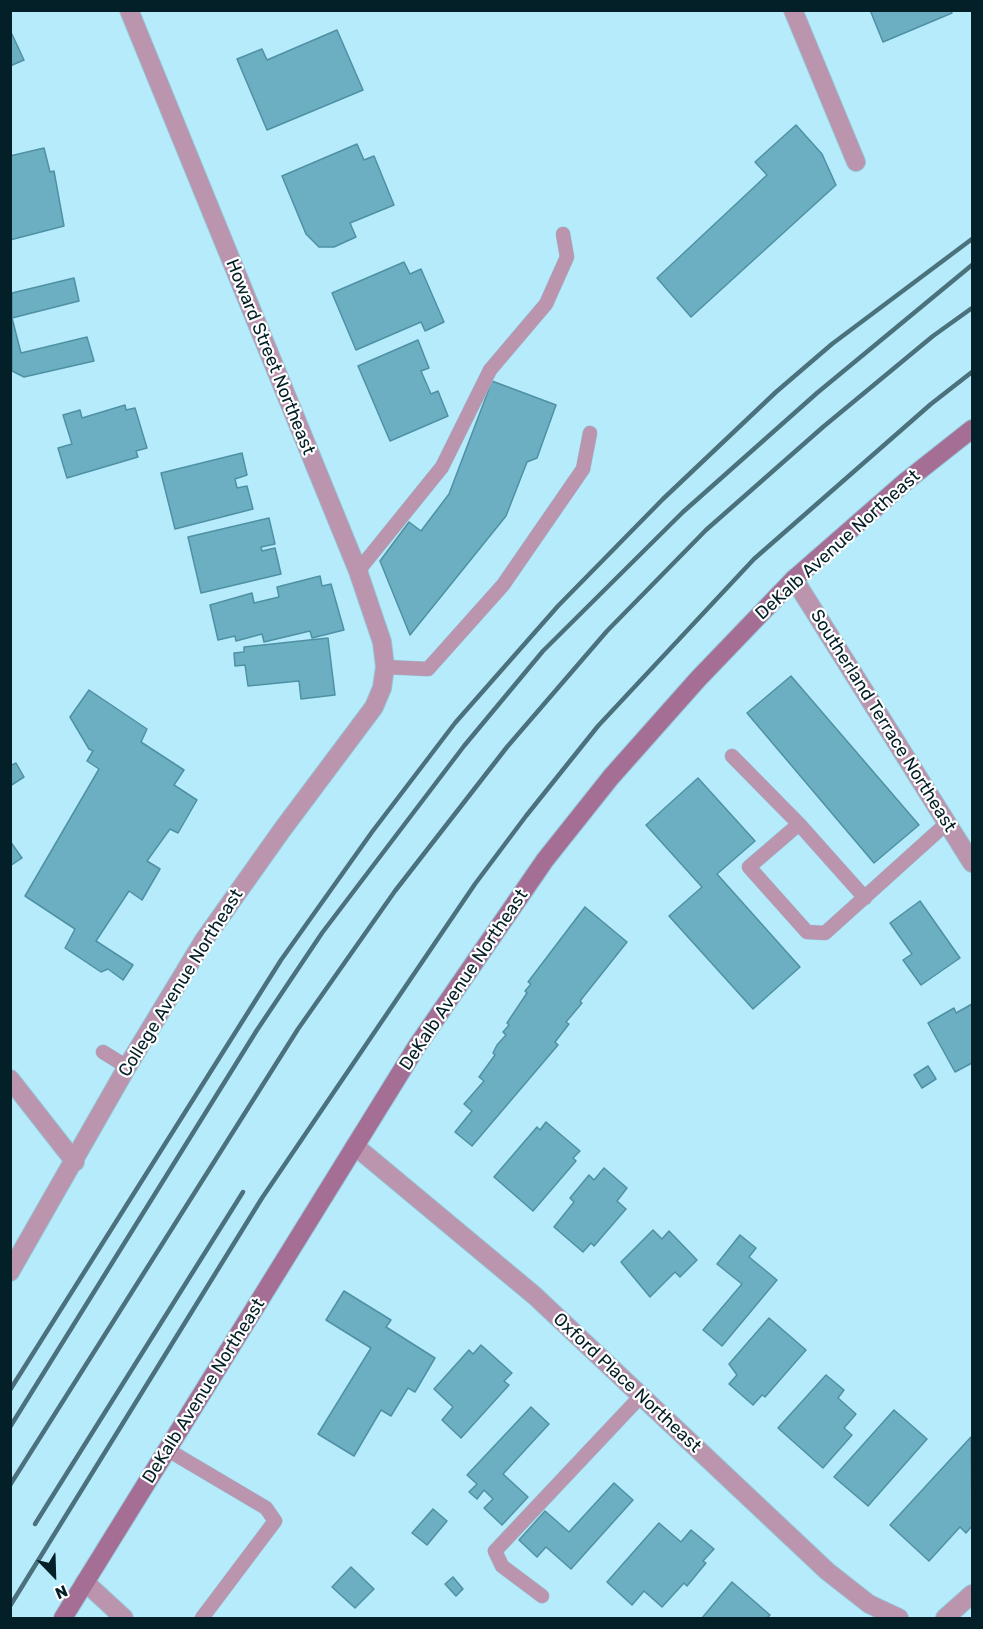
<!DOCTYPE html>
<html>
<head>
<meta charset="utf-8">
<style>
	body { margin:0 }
	#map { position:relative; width:983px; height:1629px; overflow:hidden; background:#b6ebfc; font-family:Rubik,sans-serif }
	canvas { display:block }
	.frame { position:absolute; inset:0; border:12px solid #031f27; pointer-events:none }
	.north { position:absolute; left:24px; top:1545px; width:60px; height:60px; -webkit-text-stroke:4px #fff; paint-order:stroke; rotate:157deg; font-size:16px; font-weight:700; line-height:24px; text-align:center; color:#031f27 }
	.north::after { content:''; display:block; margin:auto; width:21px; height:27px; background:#031f27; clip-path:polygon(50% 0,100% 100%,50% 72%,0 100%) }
</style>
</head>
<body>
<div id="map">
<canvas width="983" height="1629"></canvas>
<div class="frame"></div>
<div class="north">N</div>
</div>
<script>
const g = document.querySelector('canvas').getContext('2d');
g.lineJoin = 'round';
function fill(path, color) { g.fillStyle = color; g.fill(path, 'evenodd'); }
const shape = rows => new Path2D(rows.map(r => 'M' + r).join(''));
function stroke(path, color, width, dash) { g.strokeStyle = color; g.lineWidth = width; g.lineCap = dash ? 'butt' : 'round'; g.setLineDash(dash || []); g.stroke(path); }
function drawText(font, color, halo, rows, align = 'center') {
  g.font = font + ' Rubik,sans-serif'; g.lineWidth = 4.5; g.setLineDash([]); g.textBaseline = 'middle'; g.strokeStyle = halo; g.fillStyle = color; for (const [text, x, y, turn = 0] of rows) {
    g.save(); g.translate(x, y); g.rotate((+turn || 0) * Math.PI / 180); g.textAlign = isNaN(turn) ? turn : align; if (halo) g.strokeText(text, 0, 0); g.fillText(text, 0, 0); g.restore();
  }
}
const building = shape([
	[870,10,951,10,952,13,883,42,870,10],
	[10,30,24,60,10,66,10,30],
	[337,30,363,90,267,130,237,59,262,49,267,60,337,30],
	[796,125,822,154,836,185,691,317,657,278,767,175,755,162,796,125],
	[357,144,364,160,374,156,394,205,350,223,356,237,334,247,319,247,306,234,282,176,357,144],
	[44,148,50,172,54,171,64,226,10,240,10,156,44,148],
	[404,262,410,274,421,269,444,322,425,331,421,322,356,350,332,293,404,262],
	[74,278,79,301,12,318,21,353,87,337,94,361,24,377,12,371,12,293,74,278],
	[418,340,429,368,421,371,431,394,438,391,448,416,390,441,358,366,418,340],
	[492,381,556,405,537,458,527,462,506,516,410,635,380,561,409,522,421,531,449,494,492,381],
	[125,405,126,410,135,408,147,448,136,451,138,457,67,478,58,448,72,444,63,415,80,410,82,418,125,405],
	[242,453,247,475,235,479,237,488,247,486,253,509,175,529,161,473,242,453],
	[269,518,275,544,261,547,262,551,275,548,281,574,201,593,188,537,269,518],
	[320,576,322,586,331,584,344,630,312,638,310,631,264,642,262,634,236,641,235,636,218,640,210,605,252,593,254,603,279,597,277,587,320,576],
	[328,638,335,695,301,699,299,681,248,686,245,665,235,666,234,653,244,652,244,647,328,638],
	[791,676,919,825,874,863,747,713,791,676],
	[89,690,147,729,141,742,184,770,174,785,197,800,178,833,170,829,147,861,160,869,142,900,129,891,96,941,133,965,123,980,108,969,101,972,65,948,75,929,25,896,99,769,87,761,93,751,89,749,70,717,89,690],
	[16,763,24,777,10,786,10,766,16,763],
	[698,778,755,841,717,874,800,967,753,1009,669,916,702,887,646,825,698,778],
	[10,841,22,858,10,866,10,841],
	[920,901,960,958,921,985,903,960,912,954,890,923,920,901],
	[585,907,627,942,580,1001,582,1003,566,1022,569,1024,555,1042,558,1045,472,1146,455,1132,472,1111,464,1104,484,1081,479,1077,495,1055,493,1053,497,1045,506,1035,503,1032,509,1025,507,1023,527,993,525,991,531,984,528,982,585,907],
	[972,1004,972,1063,955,1072,928,1023,954,1008,956,1013,972,1004],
	[928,1066,936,1079,922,1088,914,1075,928,1066],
	[546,1122,580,1151,573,1158,576,1161,533,1211,494,1177,537,1127,540,1130,546,1122],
	[604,1168,627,1188,617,1201,626,1209,594,1246,591,1243,583,1252,554,1227,574,1202,570,1198,589,1175,594,1180,604,1168],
	[653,1230,662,1239,669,1231,697,1260,680,1277,675,1272,650,1297,621,1262,653,1230],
	[740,1235,756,1248,749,1257,777,1280,722,1346,703,1330,742,1284,717,1264,740,1235],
	[344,1291,391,1320,386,1327,435,1358,415,1392,408,1388,391,1416,381,1410,354,1456,318,1434,371,1348,326,1320,344,1291],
	[769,1318,806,1350,765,1397,762,1395,753,1405,729,1384,737,1375,729,1364,769,1318],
	[481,1345,512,1373,504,1381,509,1385,461,1438,442,1420,453,1407,434,1389,469,1350,473,1354,481,1345],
	[826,1375,844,1390,838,1398,856,1414,844,1428,852,1435,823,1468,778,1428,826,1375],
	[531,1407,549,1424,503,1474,528,1497,502,1525,484,1508,493,1499,484,1490,477,1499,469,1492,477,1484,467,1475,531,1407],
	[894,1410,927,1439,868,1506,834,1477,894,1410],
	[971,1437,972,1526,966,1533,960,1527,929,1561,890,1525,971,1437],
	[614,1483,633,1500,571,1569,546,1547,537,1557,519,1540,545,1511,569,1532,614,1483],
	[433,1509,447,1521,427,1545,412,1533,433,1509],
	[659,1523,681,1542,691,1530,714,1549,703,1561,706,1563,687,1586,684,1583,662,1607,644,1591,632,1605,607,1582,659,1523],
	[351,1567,374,1589,355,1608,332,1587,351,1567],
	[453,1577,463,1589,456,1596,445,1584,453,1577],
	[732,1582,770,1615,767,1618,702,1618,732,1582]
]);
fill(building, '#6caec2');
stroke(building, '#4f91a4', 1.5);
const service = shape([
	[358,571,442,467,490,370,546,304,567,257,563,234],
	[385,667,428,669,503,585,583,469,590,433],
	[732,756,799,824,865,898],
	[799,824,749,867,807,932,825,933,947,823],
	[103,1052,127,1067],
	[168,1450,266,1508,275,1521,202,1618],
	[542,1596,502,1566,495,1551,641,1396]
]);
const minor = shape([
	[793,10,856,162],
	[794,579,972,863],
	[10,1079,75,1162],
	[355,1146,535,1296,827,1571,869,1604,899,1618],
	[85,1582,124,1618],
	[945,1618,972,1594]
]);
const tertiary = shape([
	[10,1272,127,1067,204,940,282,830,374,707,382,688,385,667,382,642,358,571,129,10]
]);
const secondary = shape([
	[63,1618,417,1046,545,860,611,777,698,679,794,579,905,482,972,429]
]);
stroke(service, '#96c6d6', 15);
stroke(minor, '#96c6d6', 20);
stroke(tertiary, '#96c6d6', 20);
stroke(secondary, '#96c6d6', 20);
stroke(service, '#bb94ad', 14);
stroke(minor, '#bb94ad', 18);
stroke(tertiary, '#bb94ad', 18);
stroke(secondary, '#a56e94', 18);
stroke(shape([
	[10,1390,281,960,372,832,455,723,558,606,663,499,776,392,832,344,972,239],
	[10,1427,257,1030,322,933,464,746,543,651,683,512,817,393,972,265],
	[10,1485,298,1029,395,891,507,747,607,631,706,530,823,427,933,336,972,308],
	[35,1524,243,1192],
	[10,1606,262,1198,475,884,526,816,598,726,754,559,931,404,972,372]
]), '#4b717d', 4.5);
drawText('18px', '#031f27', '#fff', [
	["Howard Street Northeast",270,357,68],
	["DeKalb Avenue Northeast",838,545,-42],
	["Southerland Terrace Northeast",883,721,58],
	["DeKalb Avenue Northeast",464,980,-56],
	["College Avenue Northeast",181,983,-58],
	["Oxford Place Northeast",627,1383,43],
	["DeKalb Avenue Northeast",204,1391,-58]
]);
</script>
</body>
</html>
